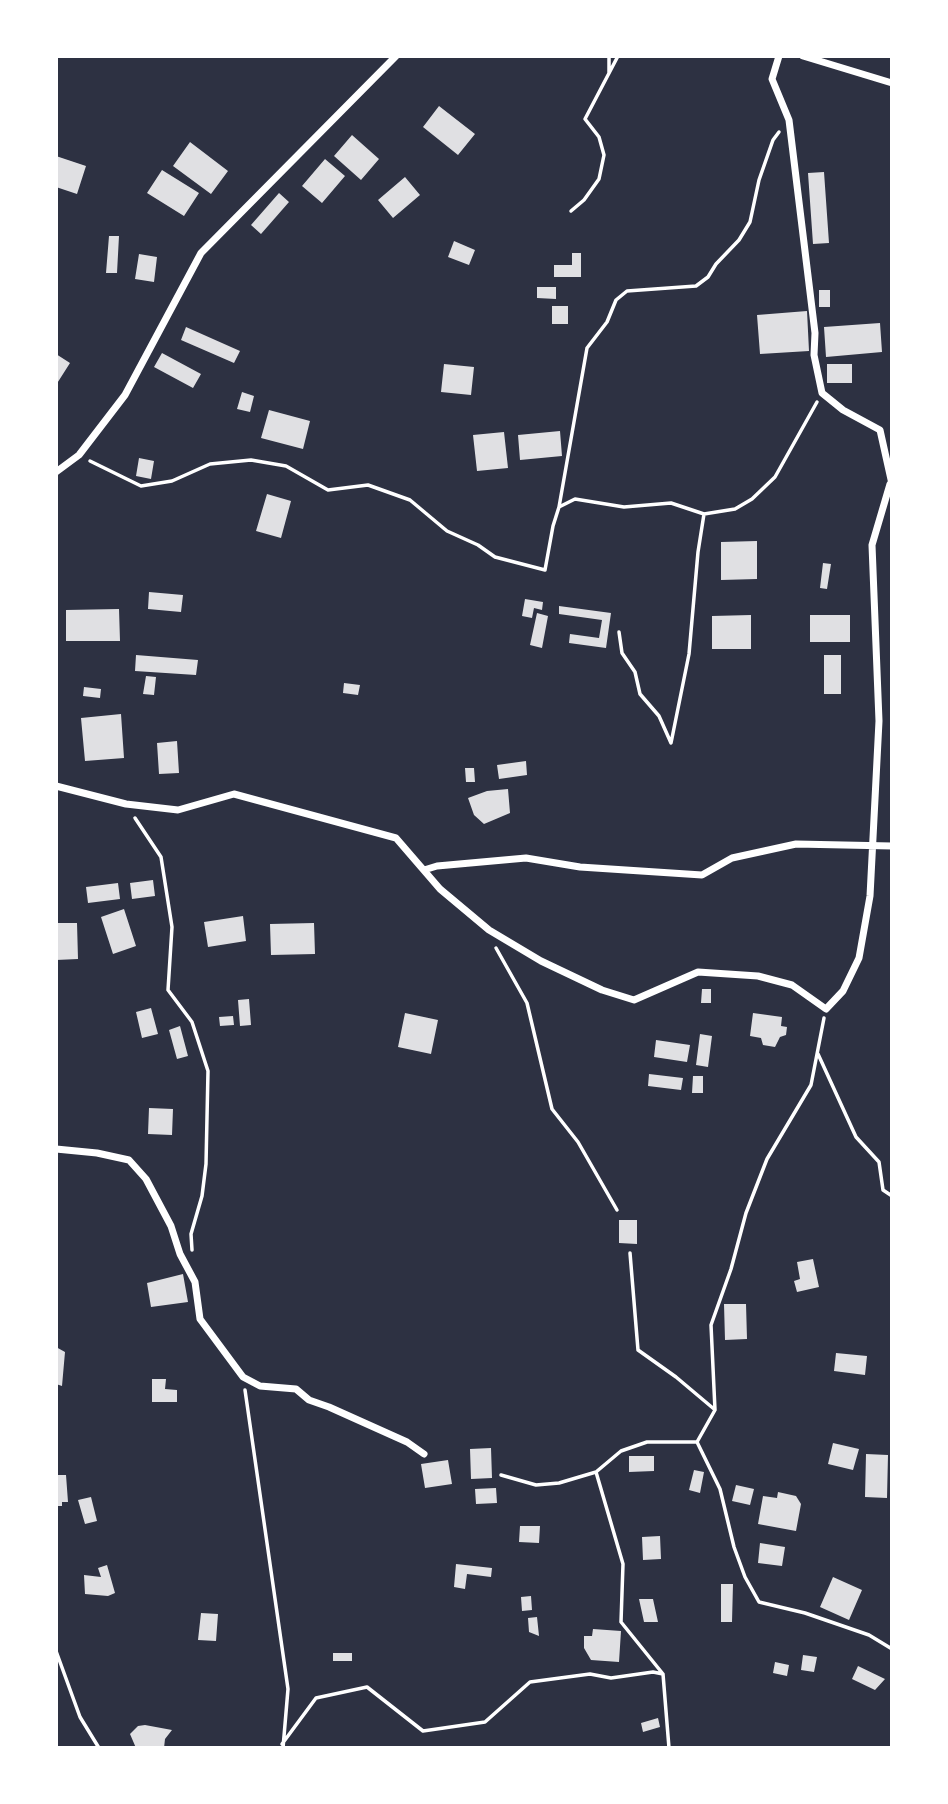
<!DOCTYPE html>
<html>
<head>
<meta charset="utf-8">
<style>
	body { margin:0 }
	#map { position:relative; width:948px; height:1804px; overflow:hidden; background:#2d3142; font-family:Manrope,sans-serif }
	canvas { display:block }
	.frame { position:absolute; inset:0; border:58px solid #fff; pointer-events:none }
</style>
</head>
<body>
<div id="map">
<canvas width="948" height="1804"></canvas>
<div class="frame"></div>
</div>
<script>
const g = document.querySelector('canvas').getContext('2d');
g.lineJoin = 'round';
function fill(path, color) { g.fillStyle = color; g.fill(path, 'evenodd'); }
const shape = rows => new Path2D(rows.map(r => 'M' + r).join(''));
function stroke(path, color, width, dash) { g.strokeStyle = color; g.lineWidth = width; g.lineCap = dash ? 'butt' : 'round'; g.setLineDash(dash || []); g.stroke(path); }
fill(shape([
	[439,106,475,134,458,155,423,127],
	[352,135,379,159,361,180,334,156],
	[190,142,228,171,211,194,173,166],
	[56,156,86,166,77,194,56,187],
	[325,159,345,176,322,203,302,186],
	[162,170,199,193,184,216,147,193],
	[824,172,829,243,813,244,808,173],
	[405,177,420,195,393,218,378,200],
	[279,193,289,202,261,234,251,225],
	[109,236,119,236,117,273,106,273],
	[454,241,475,250,469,265,448,257],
	[572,253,581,253,581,277,554,277,554,265,572,265],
	[139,254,157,257,154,282,135,279],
	[537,287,556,287,556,299,537,298],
	[819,290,830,290,830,307,819,307],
	[552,306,568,306,568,324,552,324],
	[807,311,809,351,760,354,757,315],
	[880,323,882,352,826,357,824,327],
	[186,327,240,351,234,363,181,340],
	[162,353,201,374,193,388,154,367],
	[56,354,70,363,56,385],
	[444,364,474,367,471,395,441,392],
	[827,364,852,364,852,383,827,383],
	[242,392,254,396,250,412,237,409],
	[269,410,310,421,303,449,261,438],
	[560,431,562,456,520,460,518,435],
	[504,432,508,468,477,471,473,435],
	[139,458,154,461,151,479,136,476],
	[267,494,291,501,281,538,256,531],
	[757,541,757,579,721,580,721,542],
	[823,563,831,564,827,589,820,588],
	[149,592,183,595,181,612,148,609],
	[525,599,543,602,542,610,534,608,532,618,522,616],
	[559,606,611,613,606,648,569,643,570,634,599,638,602,620,559,614],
	[119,609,120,641,66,641,66,610],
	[537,613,548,616,542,648,530,645],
	[751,615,751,649,712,649,712,616],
	[810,615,850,615,850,642,810,642],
	[136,655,198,660,196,675,135,671],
	[824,655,841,655,841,694,824,694],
	[146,676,156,677,154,695,143,694],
	[344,683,360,685,358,695,343,693],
	[84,687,101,689,100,698,83,696],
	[121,714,124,758,85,761,81,718],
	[177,741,179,773,159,774,157,743],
	[526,761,527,775,499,779,497,765],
	[465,768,474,768,475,782,466,782],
	[508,789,510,813,484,824,474,815,468,798,487,791],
	[153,880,155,896,132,899,130,883],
	[118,883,120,899,88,903,86,887],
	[124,909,136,946,113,954,101,917],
	[243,916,246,941,208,947,204,922],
	[56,923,77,923,78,959,56,960],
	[314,923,315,954,271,955,270,924],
	[702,989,711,989,711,1003,701,1003],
	[249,999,251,1025,240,1026,238,1000],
	[151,1008,158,1034,142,1038,136,1012],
	[405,1013,438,1020,431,1054,398,1047],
	[753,1013,782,1017,781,1026,787,1027,786,1035,780,1037,775,1047,763,1045,761,1038,750,1036],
	[233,1016,234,1025,220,1026,219,1017],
	[180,1026,188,1056,177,1059,169,1030],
	[700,1034,712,1036,708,1067,696,1065],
	[656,1040,690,1045,687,1062,654,1057],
	[649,1074,683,1078,681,1090,648,1086],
	[693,1076,703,1076,703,1093,692,1093],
	[149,1108,173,1109,172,1135,148,1134],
	[619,1220,637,1220,637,1244,619,1243],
	[813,1259,819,1287,797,1292,794,1281,800,1279,797,1262],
	[183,1274,188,1302,151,1307,147,1283],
	[724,1304,746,1304,747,1339,725,1340],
	[56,1347,65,1352,62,1386,56,1384],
	[836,1353,867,1356,865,1375,834,1371],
	[152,1379,166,1379,165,1389,177,1390,177,1402,152,1402],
	[833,1443,859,1449,853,1470,828,1464],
	[491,1448,492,1478,471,1479,470,1449],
	[866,1454,888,1455,887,1498,865,1497],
	[629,1456,654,1456,654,1471,629,1472],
	[448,1460,452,1484,425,1488,421,1464],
	[694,1470,704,1472,700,1493,689,1490],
	[56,1475,66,1475,68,1502,62,1502,62,1506,56,1506],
	[736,1485,754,1489,750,1505,732,1501],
	[496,1488,497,1503,476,1504,475,1489],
	[778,1492,796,1496,801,1504,796,1531,758,1524,763,1496,777,1498],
	[91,1497,97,1521,85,1524,78,1500],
	[520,1526,540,1526,539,1543,519,1542],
	[660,1536,661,1559,643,1560,642,1537],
	[760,1543,785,1547,782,1566,758,1563],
	[456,1564,492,1568,491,1577,467,1574,465,1589,454,1587],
	[107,1565,115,1593,108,1596,85,1594,84,1575,101,1577,98,1568],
	[833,1577,862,1590,849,1620,820,1607],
	[721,1584,733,1584,732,1622,721,1622],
	[531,1596,532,1610,522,1611,521,1597],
	[639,1599,653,1599,658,1622,644,1622],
	[201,1613,218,1614,216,1641,198,1640],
	[537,1617,539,1636,529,1632,528,1618],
	[593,1629,621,1631,619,1662,591,1660,584,1648,584,1636,592,1636],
	[333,1653,352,1653,352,1661,333,1661],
	[803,1655,817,1657,814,1672,801,1670],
	[775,1662,789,1665,787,1676,773,1673],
	[858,1666,885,1679,875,1690,852,1679],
	[658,1718,660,1727,643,1732,641,1723],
	[145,1725,172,1730,165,1739,164,1748,136,1748,130,1734,138,1726]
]), '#e0e0e3');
stroke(shape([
	[609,73,609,56],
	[571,211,584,200,599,179,604,155,599,137,585,119,618,56],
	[90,461,141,486,172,481,210,464,251,460,286,466,328,490,368,485,410,500,447,531,478,545,495,557,545,570,553,526,559,507,575,499,624,507,671,503,704,514,735,509,752,499,775,477,817,402],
	[559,507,587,348,607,322,616,300,627,291,696,286,708,277,716,264,739,240,750,222,759,180,773,140,779,132],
	[619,632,622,653,635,672,640,694,659,716,671,743,689,654,698,552,704,514],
	[135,818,161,857,172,927,168,990,192,1022,208,1071,206,1164,202,1196,191,1234,192,1250],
	[496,948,527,1003,552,1109,578,1142,617,1210],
	[818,1054,856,1137,879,1162,883,1190,892,1196],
	[630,1253,638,1350,676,1377,714,1409],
	[245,1390,288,1689,283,1748],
	[697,1442,720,1489,734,1547,745,1577,759,1602,805,1613,869,1635,892,1649],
	[596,1472,623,1564,621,1622,663,1674,669,1748],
	[501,1475,536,1485,559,1483,596,1472,621,1451,647,1442,697,1442,715,1410,711,1325,731,1269,746,1213,767,1159,811,1085,824,1018],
	[282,1744,316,1698,367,1687,423,1731,485,1722,530,1682,590,1674,611,1678,653,1672,663,1674]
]), '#fff', 3.5);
stroke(shape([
	[56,1651,80,1717,99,1748]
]), '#fff', 3.5);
stroke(shape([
	[779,56,772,79,789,120,815,333,814,355,822,393,843,410,880,430,892,484],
	[803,56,892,83],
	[56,472,79,455,125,395,201,253,396,56],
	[56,786,126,804,178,810,234,794,396,838,440,889,489,930,541,961,602,990,634,1000,698,972,758,976,792,985,826,1009,843,991,859,958,870,896,879,721,872,545,890,484],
	[424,870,437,866,526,858,580,867,702,875,732,858,796,844,892,846],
	[56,1149,97,1153,129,1160,146,1179,171,1226,180,1254,195,1282,200,1319,243,1377,260,1386,296,1389,309,1400,329,1407,407,1442,424,1454]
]), '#fff', 7);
</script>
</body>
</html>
